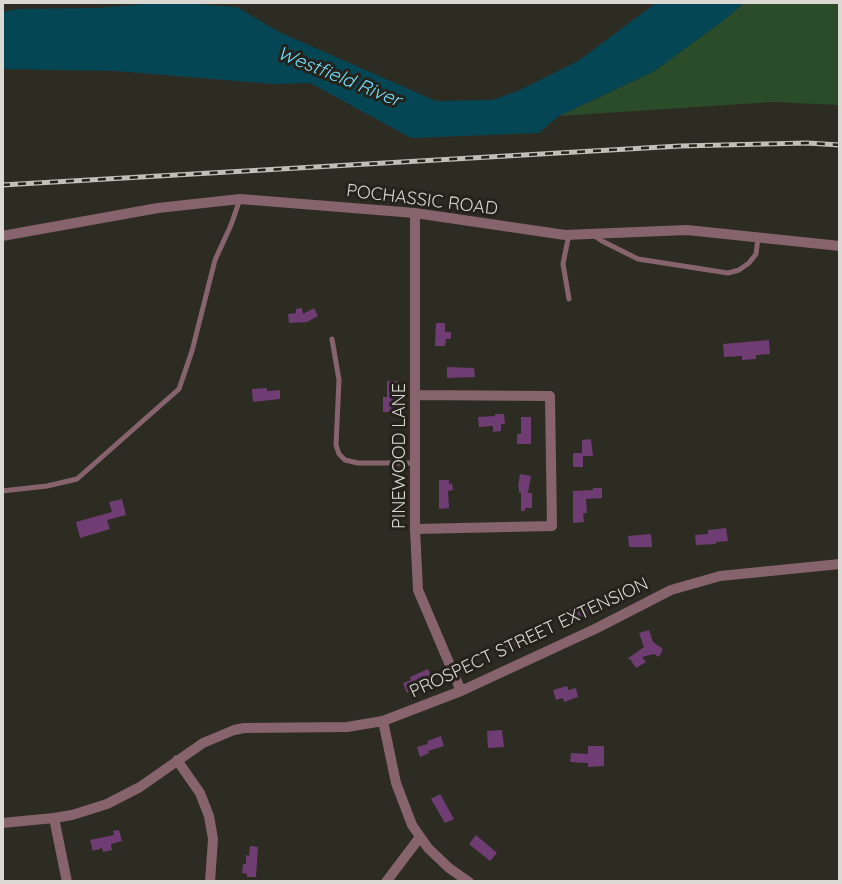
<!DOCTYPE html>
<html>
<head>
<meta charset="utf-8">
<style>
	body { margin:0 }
	#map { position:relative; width:842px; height:884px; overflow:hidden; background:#2d2c23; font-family:Quicksand,sans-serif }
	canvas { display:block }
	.frame { position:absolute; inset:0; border:4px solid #d9d8d3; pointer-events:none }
</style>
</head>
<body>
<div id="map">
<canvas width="842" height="884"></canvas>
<div class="frame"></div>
</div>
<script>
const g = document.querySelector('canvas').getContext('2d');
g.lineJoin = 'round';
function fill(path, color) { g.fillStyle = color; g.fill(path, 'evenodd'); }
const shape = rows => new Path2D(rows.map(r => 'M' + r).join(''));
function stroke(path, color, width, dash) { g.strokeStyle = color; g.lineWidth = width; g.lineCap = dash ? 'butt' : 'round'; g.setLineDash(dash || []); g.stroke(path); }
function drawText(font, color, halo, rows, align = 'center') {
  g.font = font + ' Quicksand,sans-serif'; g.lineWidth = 6; g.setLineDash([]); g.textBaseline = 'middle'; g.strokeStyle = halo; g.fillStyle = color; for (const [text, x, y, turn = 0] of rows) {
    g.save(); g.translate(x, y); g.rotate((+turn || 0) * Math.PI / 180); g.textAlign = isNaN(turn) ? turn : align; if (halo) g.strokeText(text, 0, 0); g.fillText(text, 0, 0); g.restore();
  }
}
fill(shape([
	[745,2,840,2,840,105,773,102,559,116,653,72,724,20]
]), '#2b4c28');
fill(shape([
	[167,2,237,7,279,32,436,101,492,100,520,90,578,61,657,2,745,2,724,20,653,72,559,116,539,133,411,138,310,83,273,84,115,71,2,69,2,12,18,9,98,8]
]), '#054654');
fill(shape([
	[302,308,303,314,314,308,318,316,307,322,289,323,288,314,296,313,296,309],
	[436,323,445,323,445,332,451,332,451,339,446,339,445,346,435,346],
	[769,340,770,354,756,355,756,359,742,360,742,356,724,357,723,344],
	[447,367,474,368,475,377,447,378],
	[387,381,398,381,398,412,383,412,383,397,387,397],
	[267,388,267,391,280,390,280,399,253,402,252,389],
	[495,414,504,414,505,424,501,424,501,431,493,432,493,426,479,427,478,417,495,416],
	[521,417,531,417,531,444,517,444,517,434,521,434],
	[591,439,593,456,583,456,583,467,573,467,573,453,582,453,582,440],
	[520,474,531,476,528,493,532,493,532,508,525,508,525,511,521,511,521,493,519,493,519,487,518,487],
	[439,480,449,480,449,484,452,483,453,490,448,491,449,508,439,509],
	[593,488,602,488,602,498,586,499,587,513,583,513,584,522,573,523,573,491,593,490],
	[122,499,126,515,107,520,110,529,80,538,76,522,112,512,109,502],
	[726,528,728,541,716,542,716,544,696,545,695,535,708,534,708,530],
	[651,534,652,547,629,547,628,536],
	[595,598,599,606,588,611,589,614,575,621,569,610],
	[649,630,653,642,663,649,659,657,654,654,642,657,646,662,636,668,630,659,627,659,644,647,639,633],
	[525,633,528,640,506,652,501,641],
	[428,669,433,680,421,684,422,687,407,693,403,683,411,680,410,677],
	[567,686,568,690,576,688,578,697,564,702,563,698,556,700,553,690],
	[502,730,504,747,488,748,487,731],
	[441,736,444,746,428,751,429,753,420,757,417,747,428,744,427,741],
	[588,746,604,746,604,766,588,767,588,763,570,762,571,753,588,754],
	[440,794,454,819,445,823,431,799],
	[119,830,122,841,111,844,112,850,103,852,102,848,93,851,90,840,114,835,113,831],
	[476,835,497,853,490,861,469,844],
	[250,846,258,847,256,877,247,877,247,874,242,873,243,864,246,864,246,855,249,856]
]), '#6f3d74');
stroke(shape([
	[569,234,563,264,569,299],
	[593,235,602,241,638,259,728,273,739,270,749,263,756,254,758,238],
	[332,339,339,380,336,445,339,454,345,460,358,463,415,463],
	[2,491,47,486,77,479,179,389,192,351,215,260,231,225,240,199]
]), '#87646d', 5);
stroke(shape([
	[415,213,415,529,418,590,461,691],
	[2,236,158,208,240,199,415,213,565,235,687,230,840,246],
	[415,529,552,526,550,396,416,395],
	[383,721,396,783,412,825,428,848,449,868,469,882],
	[177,760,200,793,209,816,213,839,210,882],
	[54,818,67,882],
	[2,823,54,818,72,815,107,804,140,787,203,743,234,730,244,728,347,727,383,721,461,691,595,629,671,590,720,576,840,564],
	[386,882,420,837]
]), '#87646d', 10);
const rail = shape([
	[2,185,680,146,807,143,840,145]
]);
stroke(rail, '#c0bfba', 5);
stroke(rail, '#24221a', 2.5, [8]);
drawText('18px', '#d9d8d3', '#24221a', [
	["POCHASSIC ROAD",422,200,7],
	["PINEWOOD LANE",400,456,-90],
	["PROSPECT STREET EXTENSION",529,638,-25]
]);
drawText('italic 19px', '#71defc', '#24221a', [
	["Westfield River",339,77,22]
]);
</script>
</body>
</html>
